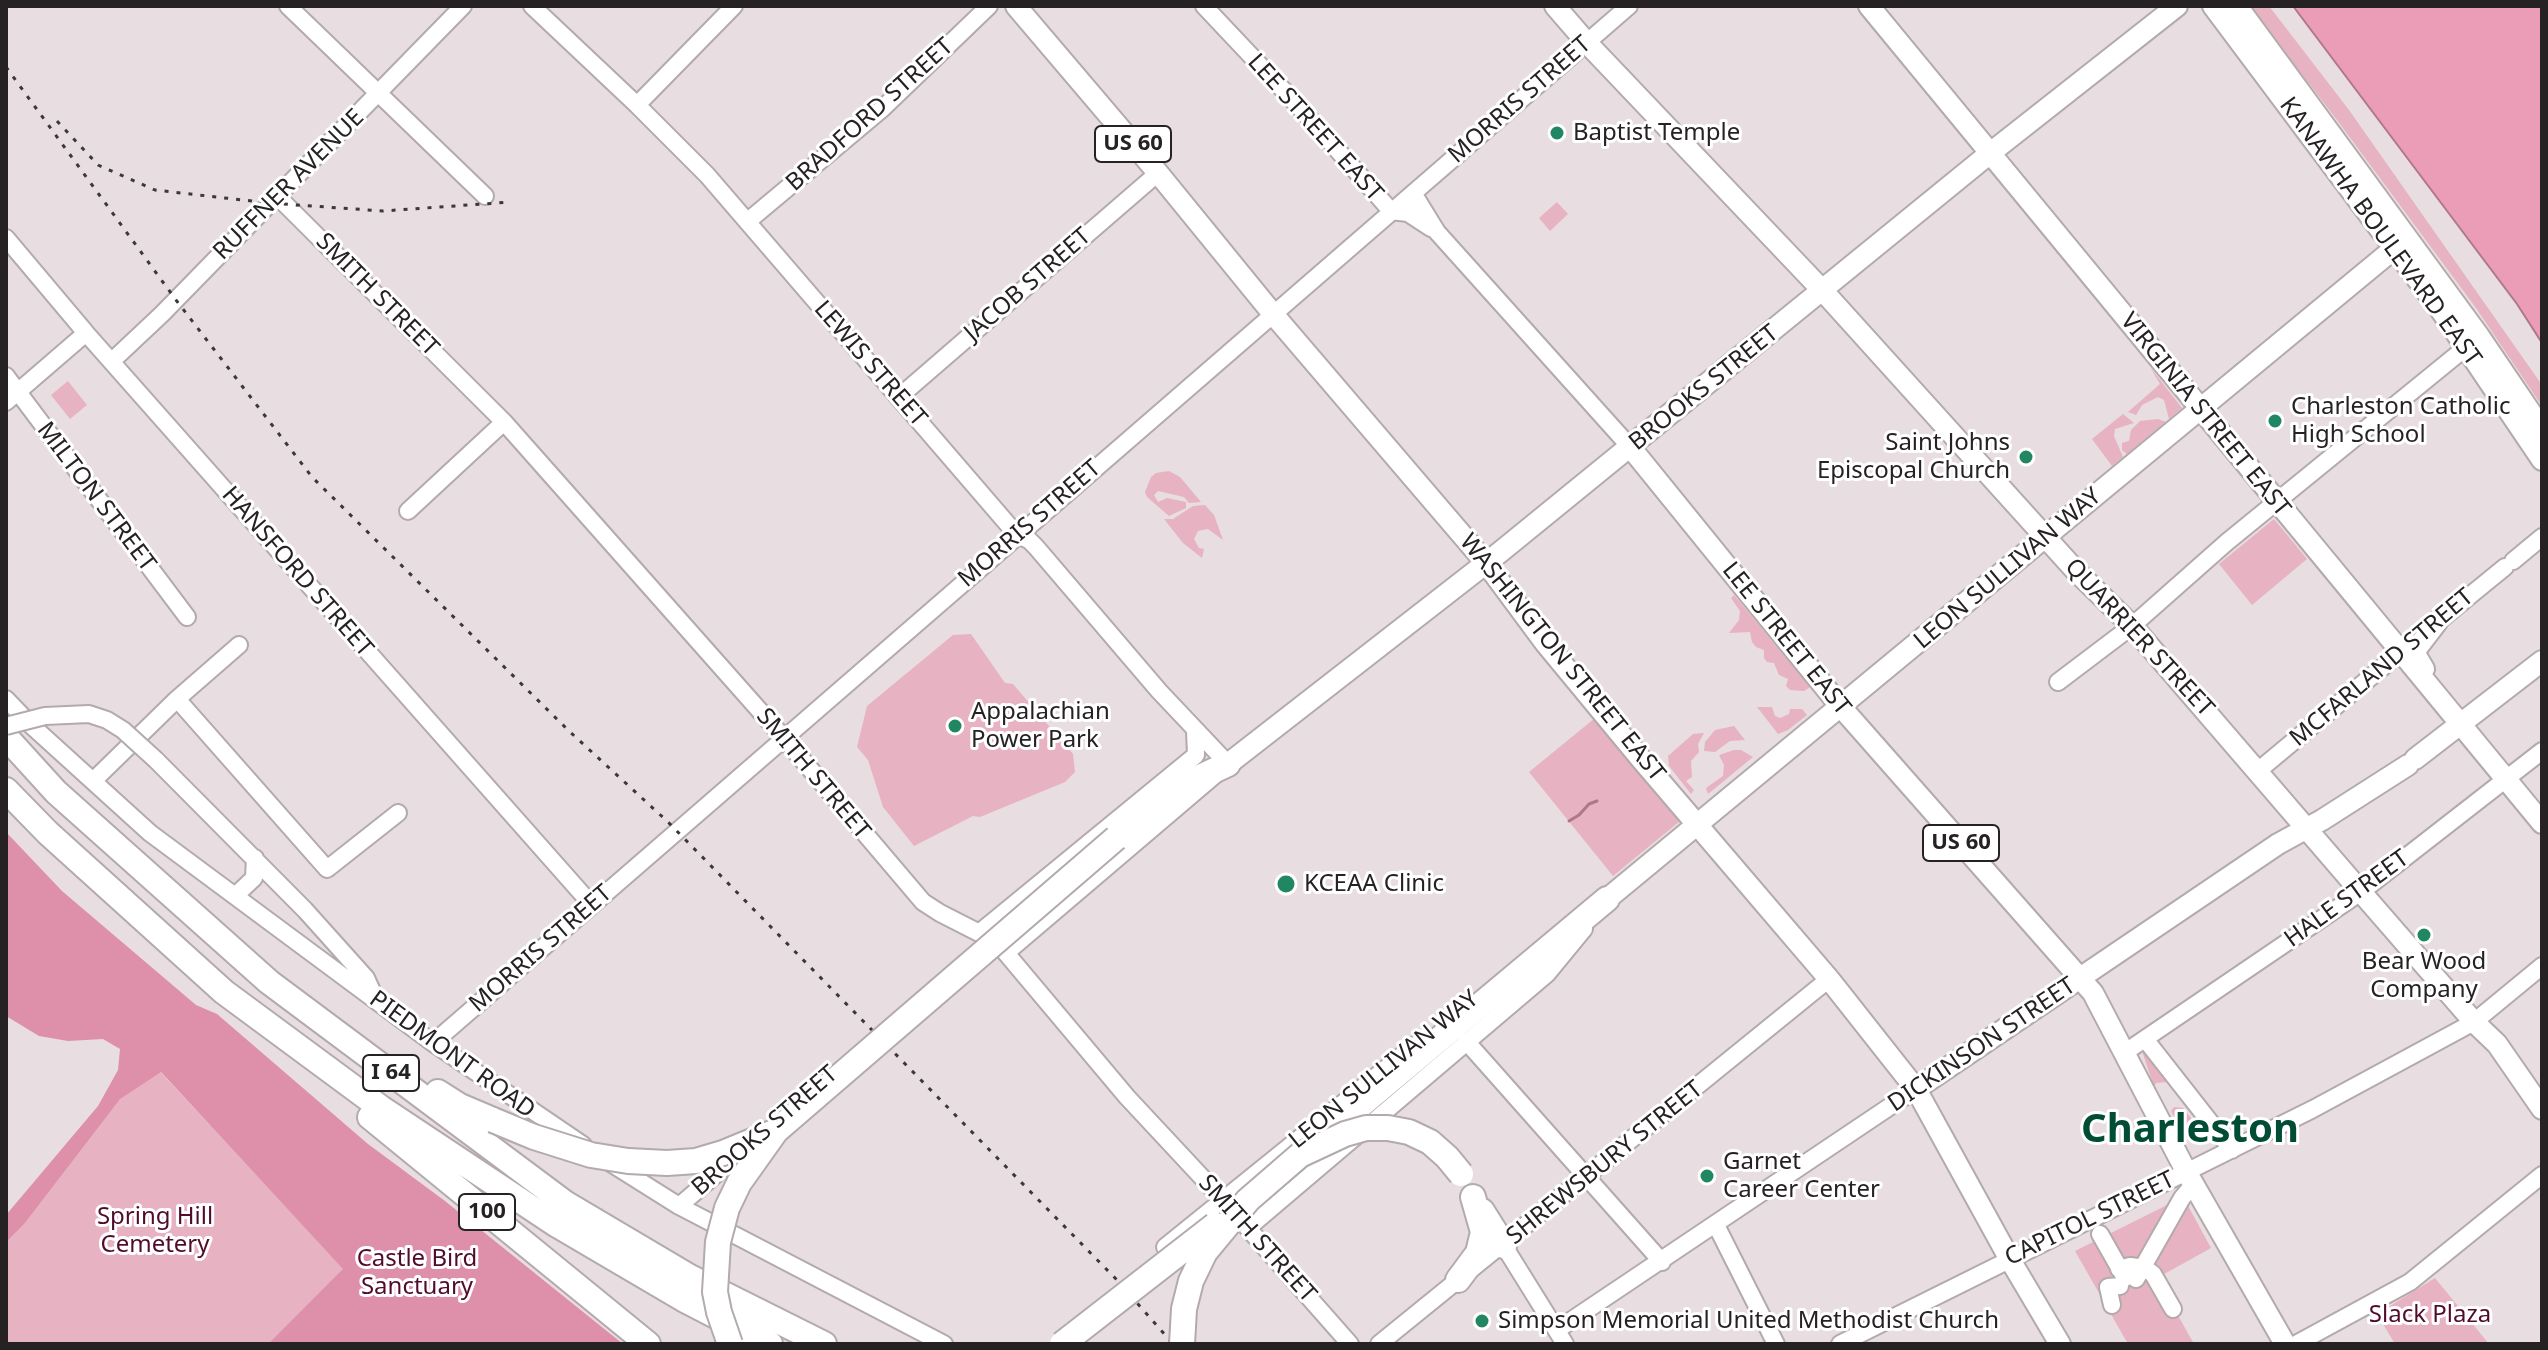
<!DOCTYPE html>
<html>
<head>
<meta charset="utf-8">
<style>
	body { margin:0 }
	#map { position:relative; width:2548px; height:1350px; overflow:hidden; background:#e8dde0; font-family:"Noto Sans",sans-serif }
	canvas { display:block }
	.frame { position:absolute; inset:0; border:8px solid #262223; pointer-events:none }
</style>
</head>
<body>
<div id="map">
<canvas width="2548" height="1350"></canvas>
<div class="frame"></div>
</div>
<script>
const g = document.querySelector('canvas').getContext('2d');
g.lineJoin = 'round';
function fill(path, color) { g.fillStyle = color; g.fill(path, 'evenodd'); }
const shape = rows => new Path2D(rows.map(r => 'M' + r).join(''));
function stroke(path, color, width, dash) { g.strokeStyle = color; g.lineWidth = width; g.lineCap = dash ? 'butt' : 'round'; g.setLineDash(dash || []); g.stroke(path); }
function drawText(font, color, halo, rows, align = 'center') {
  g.font = font + ' "Noto Sans",sans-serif'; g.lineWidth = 6; g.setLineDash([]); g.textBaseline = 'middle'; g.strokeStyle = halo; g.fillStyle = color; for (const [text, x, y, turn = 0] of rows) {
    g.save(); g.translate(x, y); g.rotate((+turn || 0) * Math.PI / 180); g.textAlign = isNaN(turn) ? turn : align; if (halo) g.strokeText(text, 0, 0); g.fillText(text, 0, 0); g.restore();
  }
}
fill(shape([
	[2249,6,2269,6,2349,110,2542,385,2542,406,2476,308,2337,120],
	[1557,202,1568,214,1550,231,1539,218],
	[2150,367,2182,408,2169,419,2164,400,2158,397,2142,405,2136,415,2128,412,2160,384],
	[68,381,87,405,70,419,51,395],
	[2123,414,2134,423,2115,429,2114,436,2123,457,2112,466,2092,439],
	[2158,419,2166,422,2127,454,2122,450,2122,443,2129,441,2131,430,2140,421],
	[1169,471,1180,477,1201,502,1189,503,1184,497,1158,491,1154,495,1158,502,1167,498,1186,502,1186,508,1169,516,1147,497,1145,492,1151,477,1156,473],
	[1205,505,1214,515,1223,540,1208,529,1198,531,1194,539,1199,548,1204,549,1202,558,1183,543,1164,519,1173,519,1193,506],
	[2274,519,2307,559,2252,605,2219,564],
	[1734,595,1810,687,1804,691,1790,690,1786,686,1788,679,1779,675,1774,663,1767,662,1764,658,1764,650,1756,647,1752,642,1750,632,1729,633,1739,620,1740,611,1731,598],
	[971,634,1005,683,1013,684,1073,754,1075,772,1065,782,980,817,973,816,914,846,883,807,868,760,857,747,867,706,953,635],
	[1757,707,1772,707,1775,716,1780,718,1789,714,1790,709,1802,709,1807,715,1788,730,1778,734],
	[1595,718,1680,821,1613,876,1529,772],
	[1734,726,1745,740,1730,741,1715,752,1704,751,1705,742,1715,730],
	[1704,733,1698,744,1699,752,1691,761,1692,777,1686,781,1694,790,1691,794,1669,766,1668,756,1693,734],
	[1734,750,1741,750,1753,757,1708,794,1706,788,1723,776,1724,765,1719,755],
	[2142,1051,2146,1053,2167,1082,2156,1083,2154,1087],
	[152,1063,344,1269,268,1344,6,1344,6,1226],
	[2174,1107,2183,1108,2201,1131,2200,1134,2186,1139,2171,1111],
	[2177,1200,2186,1202,2211,1248,2157,1278,2194,1344,2128,1344,2075,1251],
	[2435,1278,2489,1344,2395,1344,2377,1314]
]), '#e7b2c2');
fill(shape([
	[6,832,62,891,196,1005,217,1014,368,1144,445,1201,623,1344,268,1344,343,1269,161,1072,120,1099,24,1224,6,1242,6,1215,98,1106,118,1070,120,1049,103,1039,68,1041,39,1036,6,1016]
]), '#de90aa');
const water = shape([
	[2293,6,2542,6,2542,343,2517,304,2293,6]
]);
fill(water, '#eb9cb6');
stroke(water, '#b0778a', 2);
stroke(shape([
	[1569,821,1579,815,1589,804,1597,801]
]), '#b0778a', 3);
const minor = shape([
	[288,6,485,196],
	[532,6,637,105,707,175,1017,535,1029,540,1036,547,1159,691,1228,764,1006,953],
	[1204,6,1304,112,1391,211,1408,213,1431,228],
	[637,105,734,6],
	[1413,193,1437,232,1631,448],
	[277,196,504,422,783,737,923,902,940,913,991,939,1006,953,1127,1097,1224,1201,1350,1344],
	[748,221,883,108,989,6],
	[6,238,86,333,591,904],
	[112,361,162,314,463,6],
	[6,376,187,617],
	[899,397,1158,173],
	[6,402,86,333],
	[408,511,504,422],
	[2513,561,2542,537],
	[2429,629,2505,567],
	[2058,682,2132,626,2227,542,2475,340],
	[6,699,32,726,150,833,433,1043,583,1145],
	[177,699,327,869,398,813],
	[156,760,305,910,366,978,376,1000],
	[2259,770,2408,646],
	[93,781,177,699,239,645],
	[235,896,254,878,255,858],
	[979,933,1196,755,1195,731],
	[2145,1039,2232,1150],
	[1466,1041,1662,1262],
	[433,1043,1629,6],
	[2124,1053,2361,892,2542,751],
	[609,1162,679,1206,944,1344],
	[679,1206,742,1152],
	[1716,1225,1776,1344],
	[1248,1228,1547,974,1584,929],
	[2100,1234,2125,1278],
	[1504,1246,1565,1344],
	[1165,1247,1415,1045],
	[2119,1269,2130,1266,2145,1268,2153,1274,2173,1309],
	[2136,1279,2182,1198,2193,1185],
	[2112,1305,2108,1287,2120,1286],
	[1557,1330,1916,1089],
	[1379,1344,1829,979],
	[1840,1344,2313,1109,2474,1022,2542,966],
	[2296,1344,2410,1282,2542,1175]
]);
const major = shape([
	[1016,6,1158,173,1273,314,1486,563,1546,644,1641,759,1829,979,1904,1074,1916,1089,2009,1258,2060,1344],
	[1555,6,1587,43,1823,291,2076,571,2132,626,2361,892,2474,1022,2497,1044,2542,1109],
	[1869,6,2542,823],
	[2213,6,2442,312,2542,460],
	[2237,6,2479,336,2542,429],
	[1631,448,1841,707,2093,993,2187,1173,2285,1344],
	[2424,669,2414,652,2437,622],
	[2415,759,2542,661],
	[1228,764,1499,553,1989,154,2177,6],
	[1607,899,2407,238],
	[1916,1089,2278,844,2322,820,2408,765]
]);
const highway = shape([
	[6,737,56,792,269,982,565,1203,690,1277,824,1344],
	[6,790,48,833,224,992,381,1108,557,1225,683,1299,770,1344],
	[1116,838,1185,784,1228,764],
	[438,1092,460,1106,493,1120],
	[370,1117,648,1344],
	[1314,1144,1607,899],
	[1482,1211,1504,1246],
	[1458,1280,1478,1253,1483,1232,1473,1197]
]);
stroke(minor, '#b3aaac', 20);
stroke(major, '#b3aaac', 24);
stroke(highway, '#b3aaac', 28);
stroke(minor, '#fff', 16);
stroke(major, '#fff', 20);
stroke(highway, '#fff', 24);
stroke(shape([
	[6,67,176,300,312,477,569,731,668,822,1116,1279,1173,1344],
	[57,121,98,165,155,190,269,203,383,211,511,202]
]), '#3c3839', 3, [4, 8]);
const minorBridge = shape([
	[6,726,45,716,89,714,107,720,123,730,156,760]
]);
const highwayBridge = shape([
	[493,1120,534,1137,591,1155,628,1161,667,1163,696,1161,723,1153,774,1132],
	[730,1344,719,1312,715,1292,718,1242,727,1208,739,1183,776,1131,1116,838],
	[1062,1344,1215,1225],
	[1182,1344,1184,1309,1191,1281,1205,1252,1248,1200,1300,1155,1345,1134,1366,1128,1388,1128,1409,1132,1430,1142,1447,1157,1461,1174]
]);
stroke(minorBridge, '#b3aaac', 20, []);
stroke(highwayBridge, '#b3aaac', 28, []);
stroke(minorBridge, '#fff', 16);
stroke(highwayBridge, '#fff', 24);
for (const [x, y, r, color] of [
	[1557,133,8,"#218763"],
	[2275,421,8,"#218763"],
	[2026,457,8,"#218763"],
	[955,726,8,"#218763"],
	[1286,884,10,"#218763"],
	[2424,935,8,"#218763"],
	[1707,1176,8,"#218763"],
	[1482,1321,8,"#218763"]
]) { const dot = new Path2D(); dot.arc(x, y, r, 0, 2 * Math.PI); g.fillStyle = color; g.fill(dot); stroke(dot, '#fff', 3); }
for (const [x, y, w] of [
	[1133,144,76],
	[1961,843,76],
	[391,1073,56],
	[487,1212,56]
]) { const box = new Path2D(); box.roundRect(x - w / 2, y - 18, w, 36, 6); g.fillStyle = '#fff'; g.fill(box); stroke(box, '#262223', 2); }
drawText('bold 22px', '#262223', null, [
	["US 60",1133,144],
	["US 60",1961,843],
	["I 64",391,1073],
	["100",487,1212]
]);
drawText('24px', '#262223', '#fff', [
	["MORRIS STREET",1520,100,-41],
	["BRADFORD STREET",870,115,-42],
	["LEE STREET EAST",1315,128,48],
	["RUFFNER AVENUE",289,185,-45],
	["KANAWHA BOULEVARD EAST",2380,232,54],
	["JACOB STREET",1028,285,-41],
	["SMITH STREET",377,295,45],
	["LEWIS STREET",870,364,49],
	["BROOKS STREET",1704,388,-39],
	["VIRGINIA STREET EAST",2205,415,51],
	["MILTON STREET",96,497,53],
	["MORRIS STREET",1030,524,-41],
	["LEON SULLIVAN WAY",2008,569,-40],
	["HANSFORD STREET",297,572,49],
	["QUARRIER STREET",2139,638,47],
	["LEE STREET EAST",1786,639,51],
	["WASHINGTON STREET EAST",1562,658,51],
	["MCFARLAND STREET",2382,668,-40],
	["SMITH STREET",813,774,50],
	["HALE STREET",2347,899,-36],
	["MORRIS STREET",541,949,-41],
	["DICKINSON STREET",1982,1045,-34],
	["PIEDMONT ROAD",452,1055,36],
	["LEON SULLIVAN WAY",1384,1070,-39],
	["BROOKS STREET",765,1131,-41],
	["SHREWSBURY STREET",1605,1163,-39],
	["CAPITOL STREET",2090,1219,-26],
	["SMITH STREET",1257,1239,48]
]);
drawText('24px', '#262223', '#fff', [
	["Baptist Temple",1573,133],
	["Charleston Catholic",2291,407],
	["High School",2291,435],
	["Saint Johns",2010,443,"right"],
	["Episcopal Church",2010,471,"right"],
	["Appalachian",971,712],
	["Power Park",971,740],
	["KCEAA Clinic",1304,884],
	["Bear Wood",2424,962,"center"],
	["Company",2424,990,"center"],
	["Garnet",1723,1162],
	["Career Center",1723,1190],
	["Simpson Memorial United Methodist Church",1498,1321]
], 'left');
drawText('24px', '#510c2c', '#fff', [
	["Spring Hill",155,1217],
	["Cemetery",155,1245],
	["Castle Bird",417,1259],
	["Sanctuary",417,1287],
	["Slack Plaza",2430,1315]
]);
drawText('bold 40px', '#004c34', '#fff', [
	["Charleston",2190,1131]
]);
</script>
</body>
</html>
